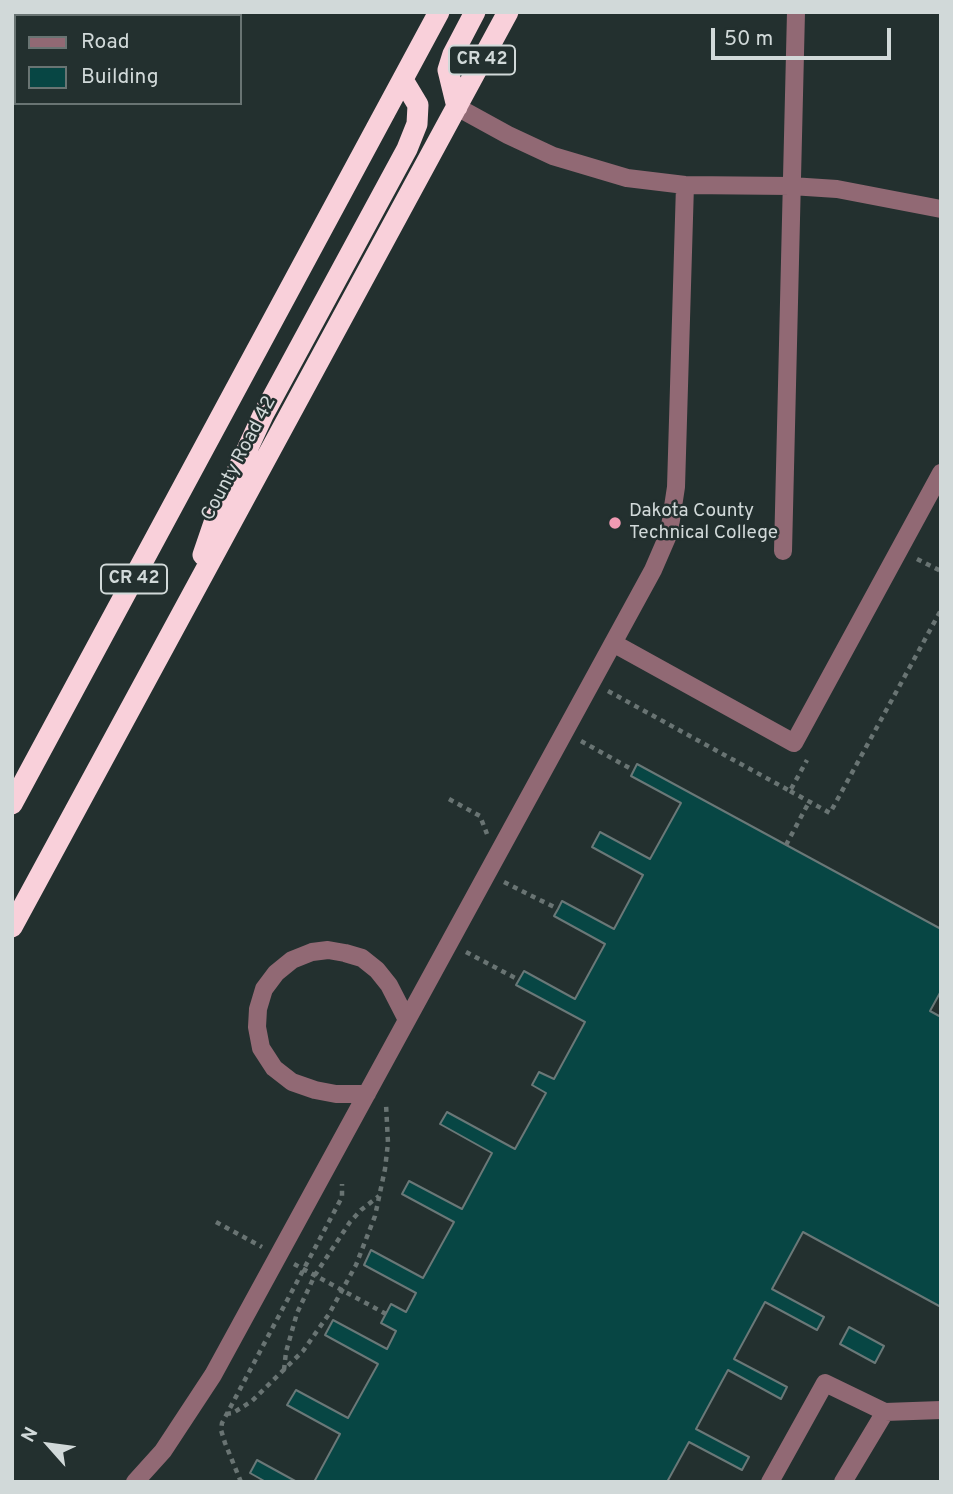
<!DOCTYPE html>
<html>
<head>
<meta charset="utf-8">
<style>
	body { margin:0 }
	#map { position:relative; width:953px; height:1494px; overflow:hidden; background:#23302f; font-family:Overpass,sans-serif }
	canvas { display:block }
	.frame { position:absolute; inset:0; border:14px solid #d1d9d9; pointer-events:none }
	.legend { position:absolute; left:14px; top:14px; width:228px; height:91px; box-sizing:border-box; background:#23302f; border:2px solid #697473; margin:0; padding:9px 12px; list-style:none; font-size:21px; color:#d1d9d9 }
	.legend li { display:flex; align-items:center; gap:14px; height:35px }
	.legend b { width:35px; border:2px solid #697473 }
	.north { position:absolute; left:14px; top:1410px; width:70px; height:70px; -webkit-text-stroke:5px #23302f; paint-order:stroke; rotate:298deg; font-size:19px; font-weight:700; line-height:28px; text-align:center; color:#d1d9d9 }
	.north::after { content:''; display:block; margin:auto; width:24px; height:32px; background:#d1d9d9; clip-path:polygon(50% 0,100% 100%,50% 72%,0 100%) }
	.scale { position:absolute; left:711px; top:28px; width:180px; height:32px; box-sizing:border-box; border:4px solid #d1d9d9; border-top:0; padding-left:9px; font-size:21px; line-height:24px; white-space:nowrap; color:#d1d9d9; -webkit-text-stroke:5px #23302f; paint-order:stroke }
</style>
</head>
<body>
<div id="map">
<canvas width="953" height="1494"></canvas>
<div class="frame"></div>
<ul class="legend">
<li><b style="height:9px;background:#916974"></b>Road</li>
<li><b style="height:19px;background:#074644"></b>Building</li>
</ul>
<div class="north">N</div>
<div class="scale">50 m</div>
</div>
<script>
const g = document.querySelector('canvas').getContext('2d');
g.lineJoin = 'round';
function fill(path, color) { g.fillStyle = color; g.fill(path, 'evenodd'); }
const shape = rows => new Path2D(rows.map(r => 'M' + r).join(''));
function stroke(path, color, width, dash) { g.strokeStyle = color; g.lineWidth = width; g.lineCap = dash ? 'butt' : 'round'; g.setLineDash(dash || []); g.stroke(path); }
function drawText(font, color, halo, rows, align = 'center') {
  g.font = font + ' Overpass,sans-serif'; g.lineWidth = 5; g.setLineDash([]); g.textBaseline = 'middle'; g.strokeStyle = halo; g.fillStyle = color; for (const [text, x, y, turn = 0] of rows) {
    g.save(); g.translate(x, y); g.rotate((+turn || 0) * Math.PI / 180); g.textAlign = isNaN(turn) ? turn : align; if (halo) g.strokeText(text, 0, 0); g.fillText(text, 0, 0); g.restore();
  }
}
const building = shape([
	[637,764,941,929,941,991,930,1011,941,1017,941,1307,803,1232,772,1289,824,1317,817,1330,765,1302,734,1359,787,1387,781,1399,728,1370,696,1429,749,1457,742,1470,689,1442,667,1482,314,1482,340,1434,287,1405,296,1390,348,1418,378,1364,325,1335,333,1320,387,1349,396,1331,381,1323,391,1304,406,1312,416,1293,364,1265,371,1250,423,1278,454,1222,402,1194,409,1181,462,1209,492,1153,440,1124,447,1112,515,1149,546,1093,532,1085,539,1072,554,1079,585,1022,516,985,524,971,575,999,605,944,554,916,558,909,562,901,614,929,643,875,592,847,600,832,650,859,681,803,631,776,637,764],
	[849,1327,884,1346,875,1363,840,1344,849,1327],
	[257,1460,297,1482,266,1482,250,1473,257,1460]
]);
fill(building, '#074644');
stroke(building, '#6a7878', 2);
stroke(shape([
	[917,559,941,571],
	[608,691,790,791,807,760],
	[581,741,633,770],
	[790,791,830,813,941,610],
	[449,799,480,816,487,834],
	[786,845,809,802],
	[504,882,558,909],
	[466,952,519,980],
	[216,1222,262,1247],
	[294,1264,386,1314],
	[284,1370,286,1352,297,1313,315,1275,350,1222,361,1210,379,1196],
	[226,1414,233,1413,252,1401,303,1351,329,1314,356,1265,375,1216,385,1169,388,1143,386,1104],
	[241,1482,225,1443,221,1430,222,1423,342,1197,342,1184]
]), '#697473', 4.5, [5, 5]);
stroke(shape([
	[457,107,508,135,553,156,627,178,685,185,791,186,837,189,941,209],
	[783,551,796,12],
	[613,643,794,743,941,473],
	[367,1094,336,1094,315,1090,292,1082,274,1068,261,1048,257,1027,258,1009,264,989,276,973,292,960,312,952,328,950,345,953,362,958,377,970,389,985,407,1020],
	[885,1412,941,1410],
	[135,1482,163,1451,213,1375,653,570,669,533,676,487,685,185],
	[770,1482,825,1383,885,1412,843,1482]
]), '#916974', 18);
stroke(shape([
	[457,107,448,70,453,54,475,12],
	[203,555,216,517,263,415,407,149,417,124,418,105,403,80],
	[12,804,439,12],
	[12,927,508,12]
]), '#f9d0da', 21);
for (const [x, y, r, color] of [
	[615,523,7,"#f19ab3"]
]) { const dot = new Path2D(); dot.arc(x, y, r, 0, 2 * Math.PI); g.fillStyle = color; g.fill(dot); stroke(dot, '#23302f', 2.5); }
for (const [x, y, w] of [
	[482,60,66],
	[134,579,66]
]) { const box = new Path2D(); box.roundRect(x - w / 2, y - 14.5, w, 29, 5); g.fillStyle = '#23302f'; g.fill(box); stroke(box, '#d1d9d9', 2); }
drawText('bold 18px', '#d1d9d9', null, [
	["CR 42",482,60],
	["CR 42",134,579]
]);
drawText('19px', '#d1d9d9', '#23302f', [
	["County Road 42",240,459,-62]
]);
drawText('19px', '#d1d9d9', '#23302f', [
	["Dakota County",629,512],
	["Technical College",629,534]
], 'left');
</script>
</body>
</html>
